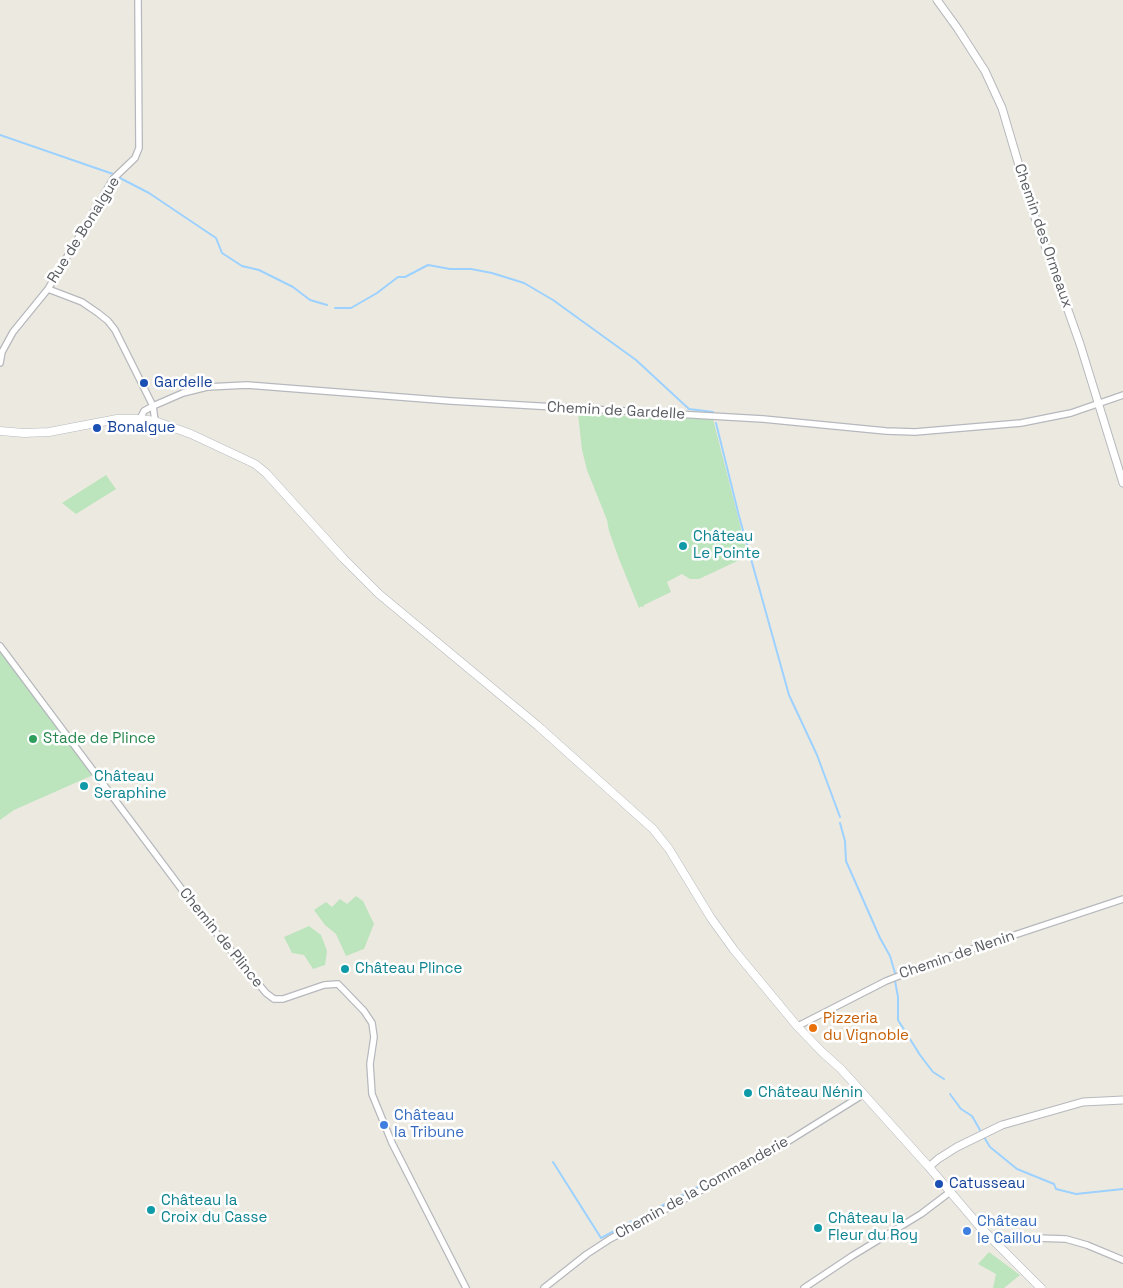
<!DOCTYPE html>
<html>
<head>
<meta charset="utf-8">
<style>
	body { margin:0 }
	canvas { display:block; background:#eceae0 }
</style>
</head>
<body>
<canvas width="1123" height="1288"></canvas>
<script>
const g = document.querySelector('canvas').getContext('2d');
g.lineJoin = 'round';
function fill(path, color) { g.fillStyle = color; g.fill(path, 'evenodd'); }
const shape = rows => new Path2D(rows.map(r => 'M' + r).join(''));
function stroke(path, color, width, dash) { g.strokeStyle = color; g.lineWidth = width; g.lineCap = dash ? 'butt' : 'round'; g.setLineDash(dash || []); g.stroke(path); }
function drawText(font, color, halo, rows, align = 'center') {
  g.font = font + ' "Space Grotesk",sans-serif'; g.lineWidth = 5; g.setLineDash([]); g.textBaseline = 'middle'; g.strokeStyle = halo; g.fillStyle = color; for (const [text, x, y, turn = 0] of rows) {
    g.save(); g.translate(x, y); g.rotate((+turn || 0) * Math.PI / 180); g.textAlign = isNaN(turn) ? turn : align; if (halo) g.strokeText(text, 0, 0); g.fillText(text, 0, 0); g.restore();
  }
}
fill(shape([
	[578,414,713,419,748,556,699,579,690,579,682,574,667,582,671,592,644,605,643,608,642,606,639,608,619,559,609,531,607,520,587,470,582,450],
	[106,475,116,489,76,514,62,503],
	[0,649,93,775,14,810,0,820],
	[356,896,363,901,374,924,364,949,346,956,336,934,325,925,314,910,326,902,332,907,340,899,347,904],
	[309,926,321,935,327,951,325,965,313,969,304,955,292,953,284,937],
	[989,1252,1020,1275,1004,1288,993,1288,996,1274,978,1264]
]), '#bce4bd');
stroke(shape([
	[0,135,113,174],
	[118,177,149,193,216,238,222,253,242,266,259,270,293,287,310,300,327,305],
	[335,308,351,308,377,293,398,277,405,277,428,265,450,269,471,269,492,273,524,283,553,300,636,360,689,409,713,412],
	[716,423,739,516,789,695,817,755,840,817],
	[840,823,845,841,846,861,880,938,890,956,895,973],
	[895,981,898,997,898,1020,920,1055,933,1072,944,1079],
	[950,1094,961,1109,972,1116,980,1130],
	[984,1137,990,1147,1017,1169,1054,1184,1056,1189,1076,1194,1123,1189],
	[553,1162,601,1238,709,1181]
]), '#9dd1ff', 2);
const minor = shape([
	[48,289,82,302,98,313,108,321,115,330,153,406,155,421],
	[0,363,2,352,13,332,48,289,113,179,135,158,139,148,138,0],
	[140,419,144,411,153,406,183,393,207,387,247,385,451,401,763,419,886,431,915,432,1021,423,1071,413,1123,395],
	[0,646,195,907,266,993,274,999,283,999,324,985,338,984,364,1011,372,1023,374,1037,370,1064,372,1094,392,1143,466,1288],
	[798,1026,886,981,945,958,1123,899],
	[995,1242,1004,1239,1035,1238,1066,1239,1087,1245,1123,1260],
	[544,1288,587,1254,610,1239,763,1157,864,1094],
	[804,1288,852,1256,921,1214,950,1192]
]);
const tertiary = shape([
	[937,0,958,29,985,71,1002,108,1031,206,1080,344,1123,483],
	[929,1167,938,1159,957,1147,1002,1125,1083,1102,1123,1100]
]);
const secondary = shape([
	[0,431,24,433,49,432,117,419,140,419,155,421,191,434,255,464,266,473,343,558,379,594,538,726,653,829,669,849,711,918,734,950,797,1026,822,1052,841,1069,929,1167,981,1228,1041,1288]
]);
stroke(minor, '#b6b8bd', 8);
stroke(tertiary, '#b6b8bd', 9);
stroke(secondary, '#b6b9bf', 9);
stroke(minor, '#fff', 5.5);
stroke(tertiary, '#fff', 7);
stroke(secondary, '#fff', 8);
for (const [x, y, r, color] of [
	[144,383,5,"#1a4fb4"],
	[97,428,5,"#1a4fb4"],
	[683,546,5,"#0f9aa8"],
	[33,739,5,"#2e9e5b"],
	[84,786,5,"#0f9aa8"],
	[345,969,5,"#0f9aa8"],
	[813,1028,5,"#e8710a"],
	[748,1093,5,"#0f9aa8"],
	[384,1125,5,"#3f7fe0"],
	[939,1184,5,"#1a4fb4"],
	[151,1210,5,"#0f9aa8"],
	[818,1228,5,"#0f9aa8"],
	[967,1231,5,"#3f7fe0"]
]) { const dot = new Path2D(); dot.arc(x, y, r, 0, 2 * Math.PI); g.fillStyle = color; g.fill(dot); stroke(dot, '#fff', 2); }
drawText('15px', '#595c61', '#fff', [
	["Rue de Bonalgue",84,230,-58],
	["Chemin des Ormeaux",1043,236,71],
	["Chemin de Gardelle",616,411,3],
	["Chemin de Plince",221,938,51],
	["Chemin de Nenin",957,955,-19],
	["Chemin de la Commanderie",702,1188,-29]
]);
drawText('15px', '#164399', '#fff', [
	["Gardelle",154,383],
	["Bonalgue",107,428],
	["Catusseau",949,1184]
], 'left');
drawText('15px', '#0d838f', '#fff', [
	["Château",693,537],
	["Le Pointe",693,554],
	["Château",94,777],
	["Seraphine",94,794],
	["Château Plince",355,969],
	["Château Nénin",758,1093],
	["Château la",161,1201],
	["Croix du Casse",161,1218],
	["Château la",828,1219],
	["Fleur du Roy",828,1236]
], 'left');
drawText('15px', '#27864d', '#fff', [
	["Stade de Plince",43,739]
], 'left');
drawText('15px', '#c56008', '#fff', [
	["Pizzeria",823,1019],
	["du Vignoble",823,1036]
], 'left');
drawText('15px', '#366cbe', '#fff', [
	["Château",394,1116],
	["la Tribune",394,1133],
	["Château",977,1222],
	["le Caillou",977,1239]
], 'left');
</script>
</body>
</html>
